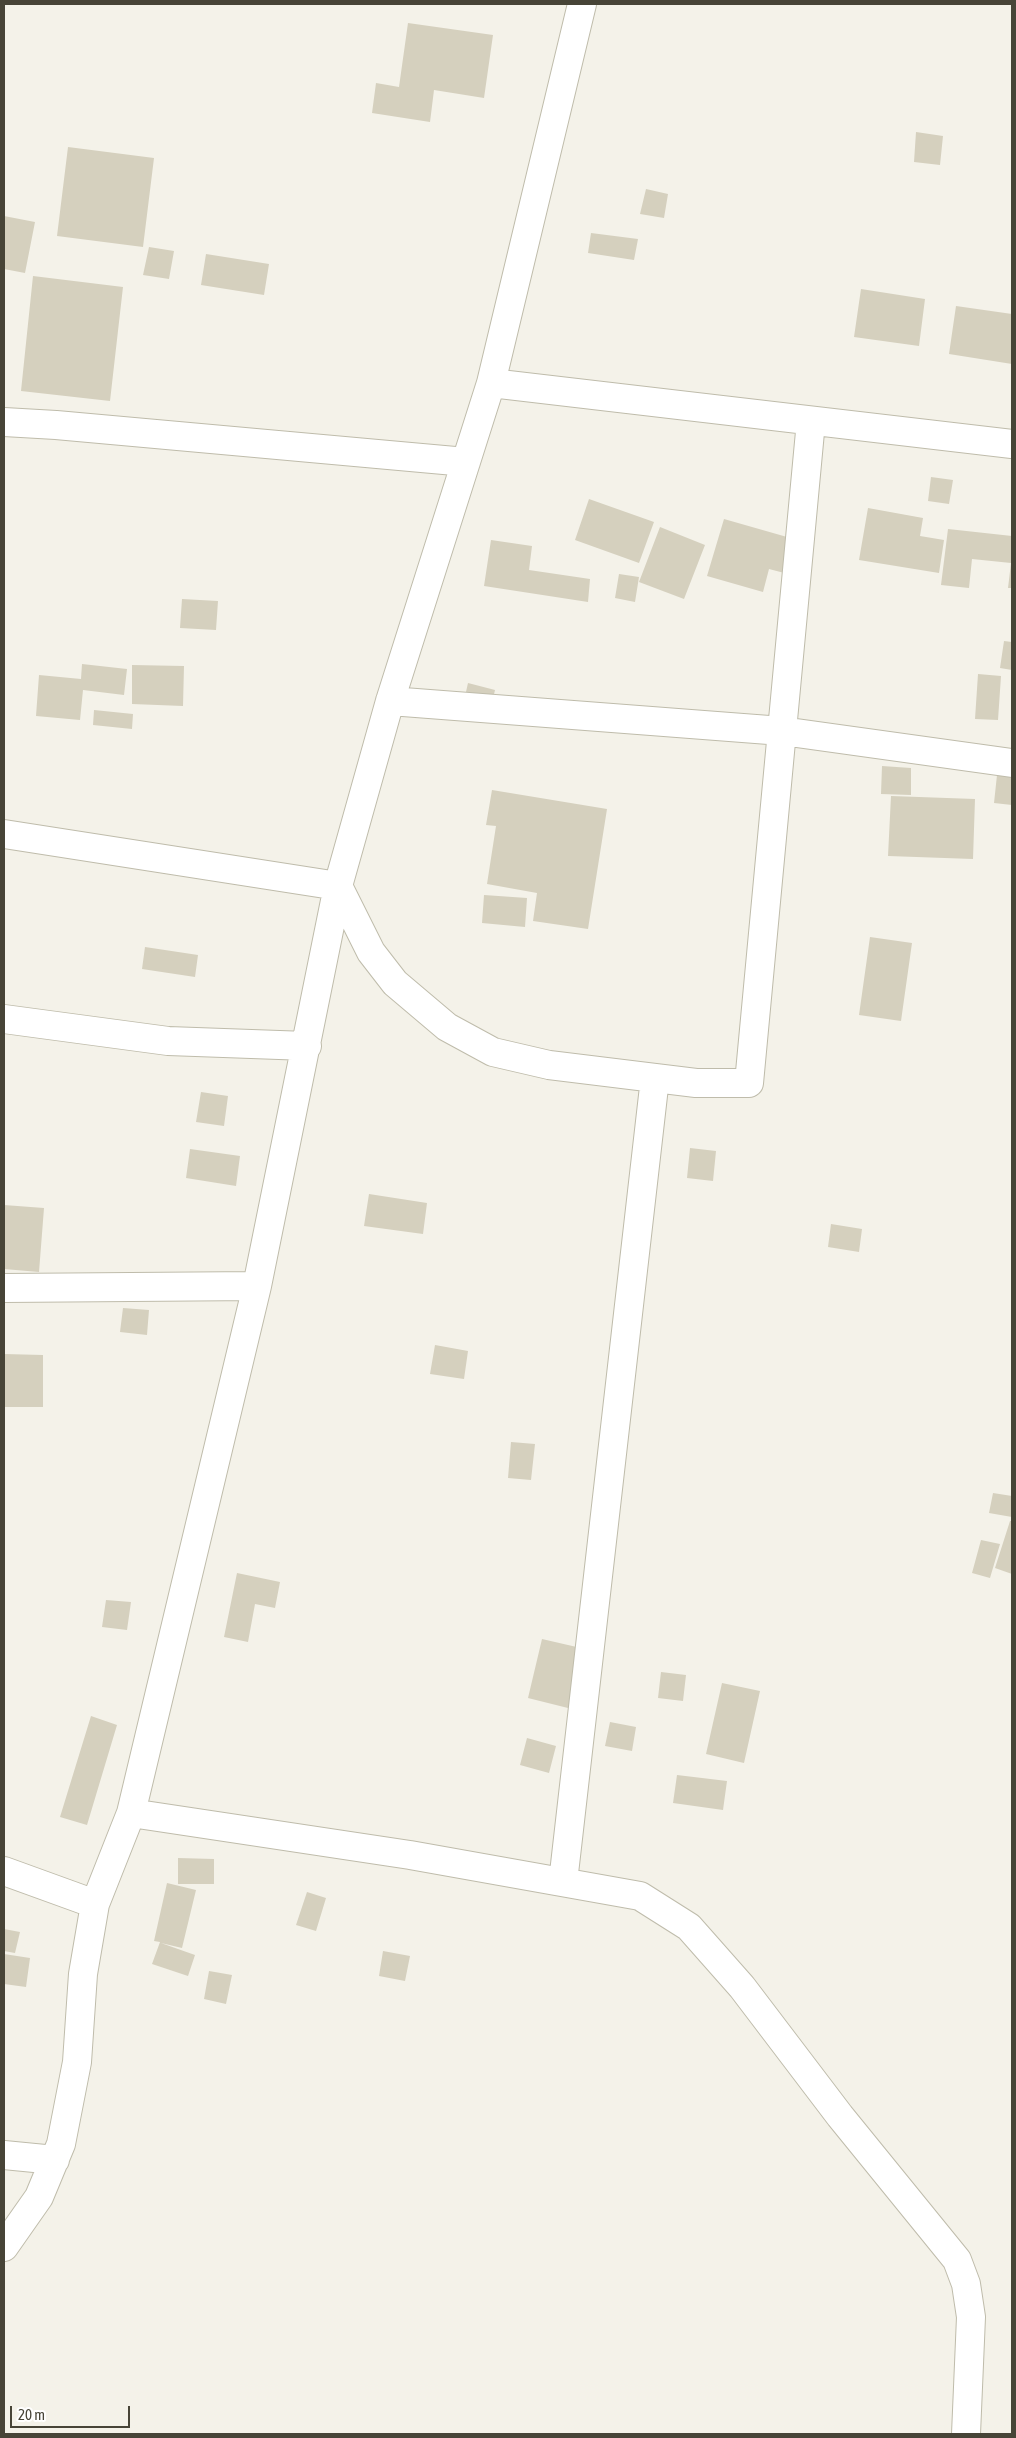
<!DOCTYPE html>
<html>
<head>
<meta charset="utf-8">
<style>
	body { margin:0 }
	#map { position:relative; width:1016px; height:2438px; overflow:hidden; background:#f4f2e9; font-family:"Asap Condensed",sans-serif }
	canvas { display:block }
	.frame { position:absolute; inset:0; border:5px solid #474437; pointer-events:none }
	.scale { position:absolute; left:10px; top:2406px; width:120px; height:22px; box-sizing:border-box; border:2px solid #474437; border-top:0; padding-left:6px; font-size:15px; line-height:18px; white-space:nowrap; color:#474437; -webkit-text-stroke:4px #fff; paint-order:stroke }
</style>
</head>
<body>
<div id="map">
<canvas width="1016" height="2438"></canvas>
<div class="frame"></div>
<div class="scale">20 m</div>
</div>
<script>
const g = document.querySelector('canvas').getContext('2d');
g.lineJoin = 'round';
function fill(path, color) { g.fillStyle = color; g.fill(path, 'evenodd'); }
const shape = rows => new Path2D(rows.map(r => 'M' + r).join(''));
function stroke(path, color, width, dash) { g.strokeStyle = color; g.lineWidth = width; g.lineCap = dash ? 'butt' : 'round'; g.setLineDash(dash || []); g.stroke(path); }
fill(shape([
	[408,23,493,35,484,98,434,90,430,122,372,113,376,83,399,87],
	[916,132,943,136,940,165,914,162],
	[68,147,154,158,143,247,57,236],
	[646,189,668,194,664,218,640,214],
	[4,216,35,222,25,273,4,269],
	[591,233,638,239,634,260,588,253],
	[149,247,174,251,169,279,143,275],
	[206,254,269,264,264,295,201,285],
	[33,276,123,287,110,401,21,391],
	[861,289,925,299,919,346,854,337],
	[956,306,1012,314,1012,364,949,354],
	[931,477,953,480,949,504,928,501],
	[589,499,654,522,639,563,575,540],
	[868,508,923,518,920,536,944,540,939,573,859,560],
	[724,519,801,541,792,575,769,569,763,592,707,576],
	[660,527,705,545,684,599,639,582],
	[948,529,1012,536,1012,588,1008,588,1011,563,972,559,969,588,941,585],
	[491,540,532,546,529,570,590,579,588,602,484,586],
	[619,574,639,577,635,602,615,598],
	[182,599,218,601,216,630,180,628],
	[1004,641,1012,642,1012,670,1000,668],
	[82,664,127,669,124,695,83,690,80,720,36,716,39,675,81,679],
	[132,665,184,666,183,706,132,704],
	[978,674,1001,676,998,720,975,719],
	[468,683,495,690,488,720,461,714],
	[94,710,133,714,132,729,93,725],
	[882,766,911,768,911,795,881,794],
	[997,775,1012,777,1012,805,994,803],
	[492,790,607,809,588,929,533,921,537,893,487,884,496,826,486,825],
	[891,796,975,799,973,859,888,856],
	[484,895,527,898,525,927,482,923],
	[870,937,912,943,901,1021,859,1015],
	[145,947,198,955,195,977,142,969],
	[201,1092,228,1096,224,1126,196,1122],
	[690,1148,716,1151,713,1181,687,1178],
	[190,1149,240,1156,236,1186,186,1178],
	[369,1194,427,1203,423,1234,364,1226],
	[4,1205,44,1208,39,1272,4,1269],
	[831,1224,862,1229,859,1252,828,1247],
	[123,1308,149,1310,147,1335,120,1332],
	[435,1345,468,1351,464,1379,430,1374],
	[4,1354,43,1355,43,1407,4,1407],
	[511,1442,535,1444,531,1480,508,1478],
	[993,1493,1012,1496,1012,1517,989,1513],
	[1010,1521,1012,1521,1012,1574,995,1568],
	[981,1540,1000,1544,990,1578,972,1573],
	[237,1573,280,1582,275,1608,255,1604,248,1642,224,1637],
	[106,1600,131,1602,127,1630,102,1627],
	[542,1639,594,1651,580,1711,528,1698],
	[661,1672,686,1675,683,1701,658,1698],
	[722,1683,760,1691,744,1763,706,1754],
	[91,1716,117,1725,87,1825,60,1817],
	[610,1722,636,1727,632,1751,605,1746],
	[527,1738,556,1746,549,1773,520,1765],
	[677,1775,727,1781,723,1810,673,1803],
	[178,1858,214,1859,214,1884,178,1884],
	[167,1883,196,1890,182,1948,161,1943,195,1955,188,1976,152,1964,160,1942,154,1941],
	[307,1892,326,1898,316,1931,296,1925],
	[4,1929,20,1932,15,1953,4,1951],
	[383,1951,410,1956,405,1981,379,1976],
	[4,1954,30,1958,26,1987,4,1984],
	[209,1971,232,1975,226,2004,204,1999]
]), '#d5d0be');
const street = shape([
	[491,383,1012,444],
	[4,422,56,425,466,462],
	[390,701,782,731,1012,763],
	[4,834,338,886,371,952,395,983,447,1027,493,1052,549,1065,696,1083,749,1083,811,421],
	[4,1019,168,1041,307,1046],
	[4,1288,257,1286],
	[131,1813,410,1855,640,1896,689,1927,742,1987,840,2116,957,2260,966,2284,971,2317,966,2434],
	[4,1871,95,1904],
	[563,1882,655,1078],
	[4,2155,55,2160],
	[4,2247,39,2197,61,2144,77,2062,83,1974,95,1904,131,1813,257,1286,338,886,390,701,491,383,582,4]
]);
stroke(street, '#bfbcab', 30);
stroke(street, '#fff', 28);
</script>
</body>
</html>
